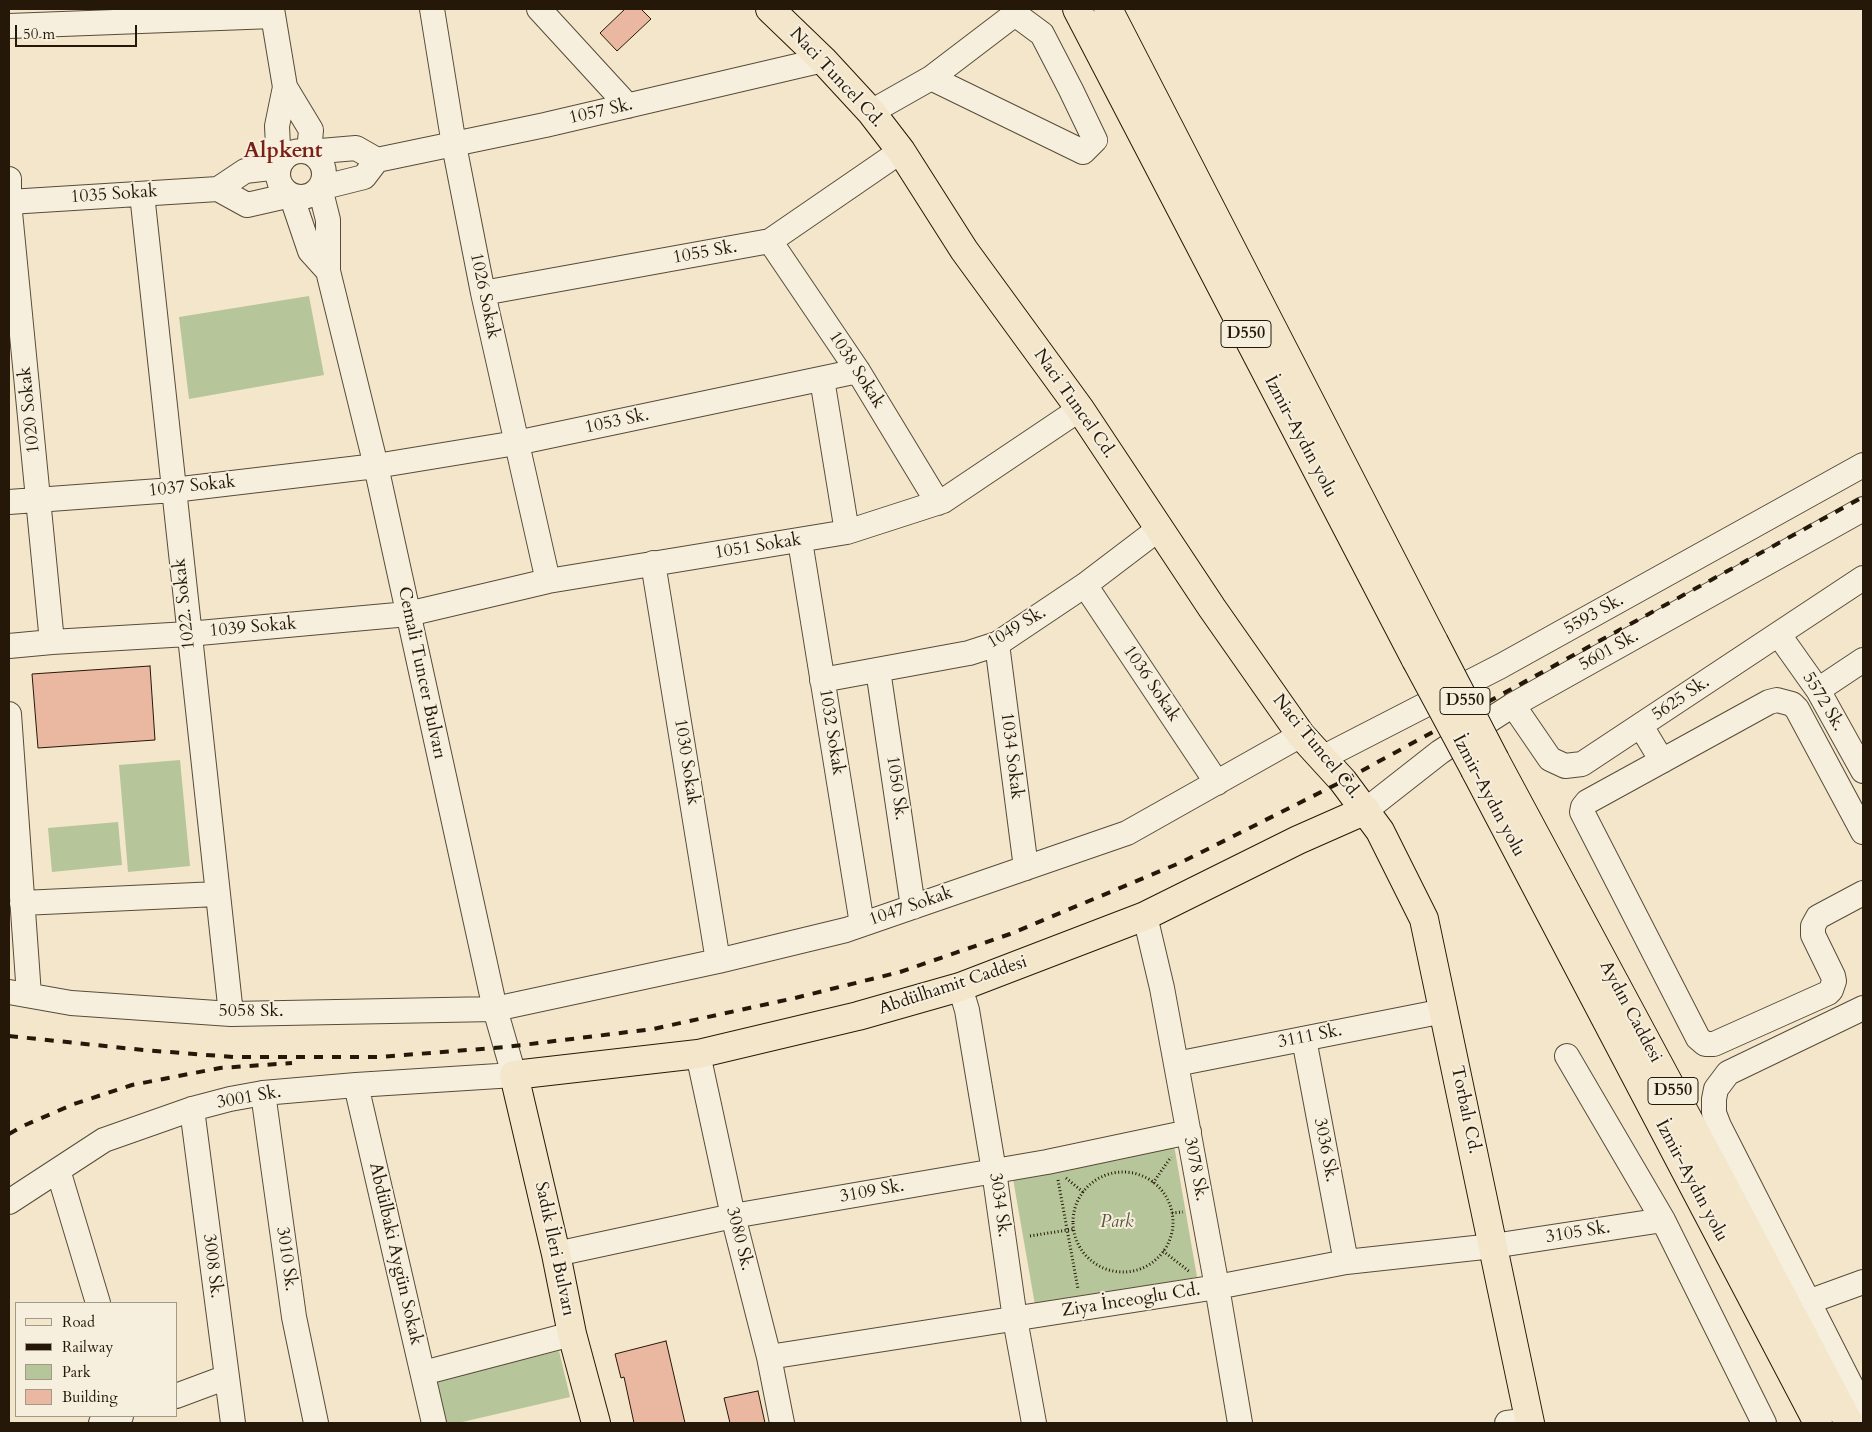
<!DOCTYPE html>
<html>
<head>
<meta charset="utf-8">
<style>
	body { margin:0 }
	#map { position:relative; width:1872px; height:1432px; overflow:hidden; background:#f3e6ca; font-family:Cardo,serif }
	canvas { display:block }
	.frame { position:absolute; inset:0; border:10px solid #251809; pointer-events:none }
	.legend { position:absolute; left:15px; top:1302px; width:162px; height:115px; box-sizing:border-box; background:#f7efdd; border:1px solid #a39988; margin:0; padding:6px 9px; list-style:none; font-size:15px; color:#251809 }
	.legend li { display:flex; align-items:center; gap:10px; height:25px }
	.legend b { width:25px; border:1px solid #a39988 }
	.scale { position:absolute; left:15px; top:25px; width:122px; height:22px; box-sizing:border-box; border:2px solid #251809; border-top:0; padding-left:6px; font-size:15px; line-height:18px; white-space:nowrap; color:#251809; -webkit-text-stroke:4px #f7efdd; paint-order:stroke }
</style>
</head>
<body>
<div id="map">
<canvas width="1872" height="1432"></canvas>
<div class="frame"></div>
<ul class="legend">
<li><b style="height:6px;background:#f3e6ca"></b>Road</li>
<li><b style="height:6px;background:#251809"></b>Railway</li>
<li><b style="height:14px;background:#b6c69a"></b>Park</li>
<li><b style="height:14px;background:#eab7a1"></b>Building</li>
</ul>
<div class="scale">50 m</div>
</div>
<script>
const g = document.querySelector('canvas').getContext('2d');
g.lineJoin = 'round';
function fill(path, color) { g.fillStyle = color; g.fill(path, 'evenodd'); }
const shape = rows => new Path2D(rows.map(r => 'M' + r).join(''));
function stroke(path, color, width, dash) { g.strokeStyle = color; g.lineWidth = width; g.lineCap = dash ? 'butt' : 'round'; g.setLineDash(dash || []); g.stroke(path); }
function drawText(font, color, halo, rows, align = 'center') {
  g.font = font + ' Cardo,serif'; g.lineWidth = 4; g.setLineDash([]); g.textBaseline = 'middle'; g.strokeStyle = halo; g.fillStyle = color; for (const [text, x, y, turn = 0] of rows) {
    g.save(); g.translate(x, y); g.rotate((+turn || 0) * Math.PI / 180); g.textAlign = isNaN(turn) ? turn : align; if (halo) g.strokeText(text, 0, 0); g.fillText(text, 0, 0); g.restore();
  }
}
fill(shape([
	[309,296,324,375,189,399,179,317],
	[180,760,190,866,128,872,119,765],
	[118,822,122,865,52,872,48,828],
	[1174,1145,1197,1277,1035,1305,1012,1173],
	[559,1351,570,1397,458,1423,442,1423,432,1381]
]), '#b6c69a');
const building = shape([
	[625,9,641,9,651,19,617,51,600,33,625,9],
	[150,666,155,740,38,748,32,674,150,666],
	[666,1341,685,1423,634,1423,624,1377,621,1378,615,1354,666,1341],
	[758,1391,765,1423,730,1423,724,1398,758,1391]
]);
fill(building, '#eab7a1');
stroke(building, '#251809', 1);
const minor = shape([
	[272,9,285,87,311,130,309,152,356,148,377,160],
	[432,9,454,145,483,293,548,581],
	[539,9,628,106],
	[9,26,273,16],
	[931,78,1083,152,1095,140,1071,90,1042,34,1015,14],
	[871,112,931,78,1015,14,1012,9],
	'278 174a23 23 0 1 1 46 0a23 23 0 1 1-46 0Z',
	[377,160,545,125,823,60],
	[9,179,9,202,52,642],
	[218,189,247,205,291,195,310,251,328,271],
	[218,189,245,171,279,167,277,126,285,87],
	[142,194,231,1014],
	[9,202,218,189],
	[770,241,858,371,938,503],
	[483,293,770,241,901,151],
	[822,379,847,532],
	[9,502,173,490,376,466,516,443,858,371],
	[800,541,862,924],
	[653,563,718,961],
	[1085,585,1217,783],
	[1779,635,1818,690,1863,771],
	[997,644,1026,868],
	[9,646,52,642,188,634,408,614,548,581,847,532,943,501,1080,409],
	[878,670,913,907],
	[822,680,969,653,997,644,1085,585,1160,528],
	[1818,690,1863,660],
	[1513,705,1550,759,1565,766,1582,764,1863,578],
	[9,714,29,995],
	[1641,726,1662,761],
	[1322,758,1501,666,1863,465],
	[1366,810,1440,752,1513,705,1863,509],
	[1863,832,1797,709,1792,704,1777,700,1769,702,1587,802,1583,807,1582,812,1698,1038,1705,1044,1714,1044,1828,993,1831,990,1834,981,1833,976,1813,935,1813,926,1818,917,1863,893],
	[22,903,217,894],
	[1145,916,1162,988,1176,1064,1217,1287,1240,1423],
	[960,987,967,1010,994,1171,1015,1319,1034,1423],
	[9,992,71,1003,231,1014,495,1009,718,961,846,930,1127,833,1301,735],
	[1863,1008,1728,1073,1716,1089,1714,1099,1714,1113,1719,1126,1863,1409],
	[1304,1039,1346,1262],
	[698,1054,733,1216,769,1357,782,1423],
	[1567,1056,1663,1220,1764,1423],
	[1176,1064,1444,1011],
	[356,1085,434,1423],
	[263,1093,294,1317,316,1423],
	[192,1109,233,1423],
	[58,1170,98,1303],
	[9,1202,104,1140,192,1109,230,1099,263,1093,356,1085,514,1075,495,1009,376,466,328,271,328,220,320,188,364,177,377,160],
	[556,1254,733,1216,1047,1162,1189,1132],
	[1808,1302,1863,1282],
	[769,1357,1217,1287,1346,1262,1493,1246,1663,1220],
	[423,1373,572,1334],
	[176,1396,227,1377],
	[101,1423,121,1416],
	[1507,1423,1530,1420]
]);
const major = shape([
	[770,9,823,60,871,112,901,151,964,250,1080,409,1212,608,1301,735,1343,781,1380,831,1424,919,1530,1423],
	[596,1423,572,1334,556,1254,514,1075,698,1054,858,1016,960,987,1145,916,1298,840,1366,810]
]);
const highway = shape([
	[1077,9,1416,660],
	[1108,9,1434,642],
	[1495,760,1717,1173,1849,1423],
	[1475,770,1818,1423]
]);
stroke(minor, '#584c39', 26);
stroke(major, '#251809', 30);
stroke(highway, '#251809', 30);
stroke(shape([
	'1073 1222a50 50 0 1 1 100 0a50 50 0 1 1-100 0Z',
	[1066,1178,1083,1192],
	[1058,1180,1078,1289],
	[1153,1183,1171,1157],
	[1172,1213,1183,1212],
	[1030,1236,1074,1229],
	[1163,1251,1190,1272]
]), '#251809', 3, [1, 2.5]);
stroke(minor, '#f7efdd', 24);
stroke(major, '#f3e6ca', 28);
stroke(highway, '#f3e6ca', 28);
stroke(shape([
	[9,1036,143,1050,233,1057,379,1057,506,1047,653,1029,795,998,900,972,1010,934,1182,862,1343,781,1863,497],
	[9,1134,23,1126,74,1104,132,1085,220,1068,292,1063]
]), '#251809', 4, [9, 9]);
const highwayBridge = shape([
	[1434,642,1495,760],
	[1416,660,1475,770]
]);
stroke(highwayBridge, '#251809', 30, []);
stroke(highwayBridge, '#f3e6ca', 28);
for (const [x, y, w] of [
	[1246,334,50],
	[1465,701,50],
	[1673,1091,50]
]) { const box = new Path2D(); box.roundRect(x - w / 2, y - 13.5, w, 27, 4); g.fillStyle = '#f7efdd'; g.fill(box); stroke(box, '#251809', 1); }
drawText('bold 16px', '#251809', null, [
	["D550",1246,334],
	["D550",1465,701],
	["D550",1673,1091]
]);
drawText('18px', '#251809', '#f7efdd', [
	["Naci Tuncel Cd.",836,78,47],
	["1057 Sk.",601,112,-13],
	["1035 Sokak",114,195,-4],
	["1055 Sk.",705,253,-10],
	["1026 Sokak",484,296,78],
	["1038 Sokak",856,370,57],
	["Naci Tuncel Cd.",1074,404,55],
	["1020 Sokak",30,410,-96],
	["1053 Sk.",617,422,-12],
	["İzmir-Aydın yolu",1300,437,62],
	["1037 Sokak",192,487,-6],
	["1051 Sokak",758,547,-9],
	["1022. Sokak",185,604,-96],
	["5593 Sk.",1594,615,-29],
	["1039 Sokak",253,628,-5],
	["1049 Sk.",1017,628,-31],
	["5601 Sk.",1609,651,-29],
	["Cemali Tuncer Bulvarı",421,673,78],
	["1036 Sokak",1151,684,56],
	["5625 Sk.",1681,699,-34],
	["5572 Sk.",1823,702,59],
	["1032 Sokak",831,732,81],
	["Naci Tuncel Cd.",1316,747,51],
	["1034 Sokak",1011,756,83],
	["1030 Sokak",686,762,81],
	["1050 Sk.",896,788,82],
	["İzmir-Aydın yolu",1488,796,62],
	["1047 Sokak",911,907,-19],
	["Abdülhamit Caddesi",953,986,-18],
	["5058 Sk.",251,1012],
	["Aydın Caddesi",1630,1012,62],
	["3111 Sk.",1310,1037,-11],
	["3001 Sk.",249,1098,-10],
	["Torbalı Cd.",1465,1110,78],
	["3036 Sk.",1325,1150,79],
	["3078 Sk.",1195,1169,79],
	["İzmir-Aydın yolu",1691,1181,62],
	["3109 Sk.",872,1192,-10],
	["3034 Sk.",999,1205,82],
	["3105 Sk.",1578,1233,-9],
	["3080 Sk.",739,1239,76],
	["Sadık İleri Bulvarı",554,1249,78],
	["Abdülbaki Aygün Sokak",395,1254,77],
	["3010 Sk.",286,1259,82],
	["3008 Sk.",212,1266,83],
	["Ziya İnceoglu Cd.",1131,1301,-9]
]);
drawText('italic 18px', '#58553c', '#f7efdd', [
	["Park",1117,1223]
]);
drawText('bold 22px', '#7a1f14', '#f7efdd', [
	["Alpkent",283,152]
]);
</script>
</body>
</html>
